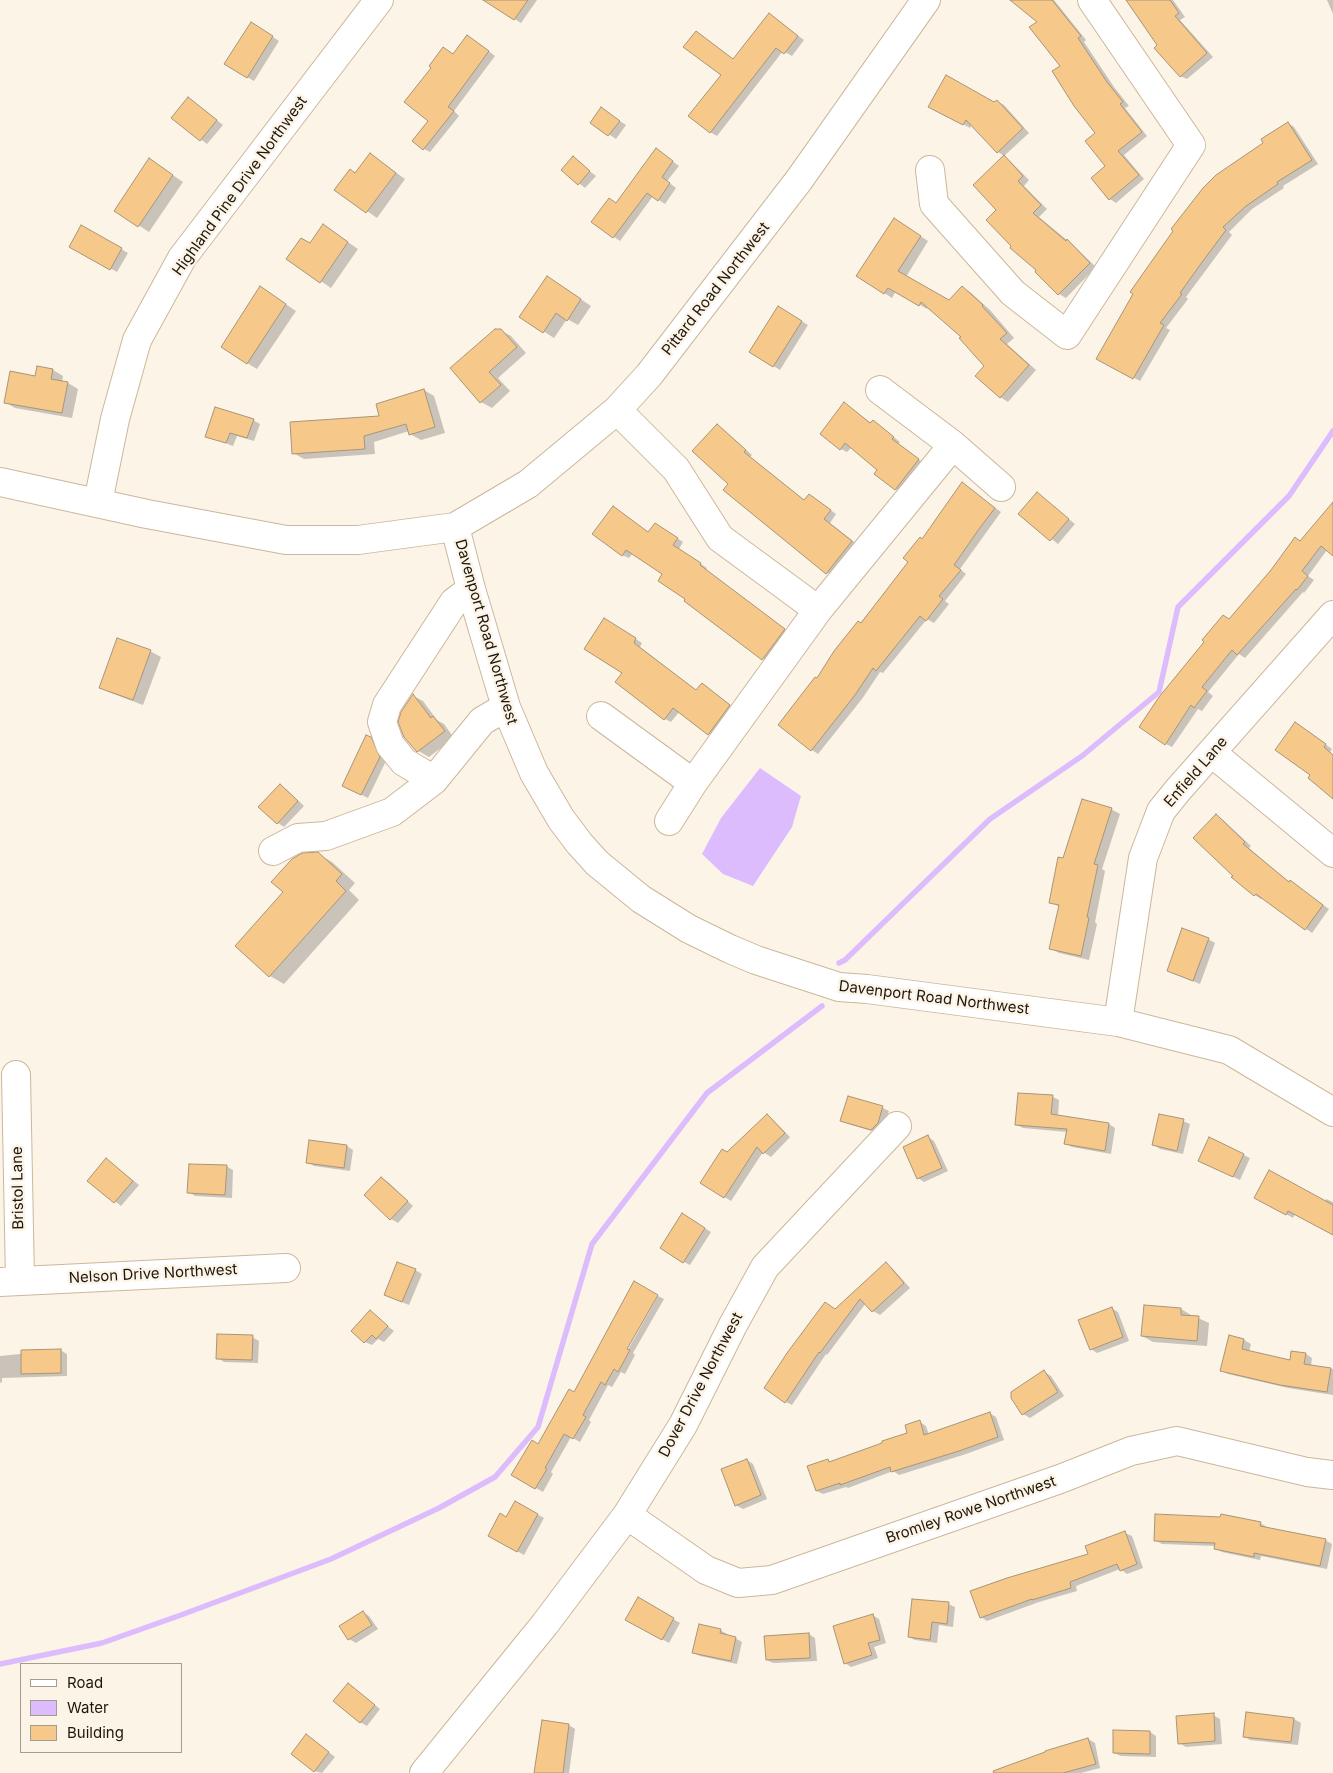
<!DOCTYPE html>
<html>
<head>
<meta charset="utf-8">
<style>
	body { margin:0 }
	#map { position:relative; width:1333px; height:1773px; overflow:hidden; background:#fdf4e8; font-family:Inter,sans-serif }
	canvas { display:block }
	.legend { position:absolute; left:20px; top:1663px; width:162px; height:90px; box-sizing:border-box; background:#fdf4e8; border:1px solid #a49c90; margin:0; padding:6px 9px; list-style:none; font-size:15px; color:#1e170c }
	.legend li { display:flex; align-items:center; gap:10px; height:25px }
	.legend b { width:25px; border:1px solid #a49c90 }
</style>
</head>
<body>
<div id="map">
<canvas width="1333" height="1773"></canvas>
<ul class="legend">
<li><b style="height:6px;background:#fff"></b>Road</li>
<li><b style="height:14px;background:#ddbcfd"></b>Water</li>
<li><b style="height:14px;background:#f6c98a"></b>Building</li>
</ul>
</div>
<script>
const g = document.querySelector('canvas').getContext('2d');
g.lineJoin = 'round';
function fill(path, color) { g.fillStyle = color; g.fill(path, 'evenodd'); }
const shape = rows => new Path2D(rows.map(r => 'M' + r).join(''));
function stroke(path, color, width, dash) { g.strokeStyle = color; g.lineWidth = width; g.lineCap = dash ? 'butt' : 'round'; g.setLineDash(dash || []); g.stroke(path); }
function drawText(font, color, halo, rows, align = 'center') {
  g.font = font + ' Inter,sans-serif'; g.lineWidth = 5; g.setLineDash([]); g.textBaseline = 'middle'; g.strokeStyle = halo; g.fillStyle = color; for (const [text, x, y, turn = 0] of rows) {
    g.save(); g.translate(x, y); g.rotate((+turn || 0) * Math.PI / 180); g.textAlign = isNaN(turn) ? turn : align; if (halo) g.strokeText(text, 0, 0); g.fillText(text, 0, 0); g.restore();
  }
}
fill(shape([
	[760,768,801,796,792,827,753,886,723,874,702,854,721,818]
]), '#ddbcfd');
fill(shape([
	[485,0,537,0,521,23],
	[1012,0,1054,0,1086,40,1084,42,1114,87,1129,106,1125,108,1147,136,1124,155,1144,179,1116,203,1110,199,1107,166,1097,133,1039,21],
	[1131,0,1173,0,1185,17,1180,20,1213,57,1187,79,1180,76,1158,46],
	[1327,0,1333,0,1333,14],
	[770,15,804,40,792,56,783,51,717,136,710,132,722,75,702,36,734,60],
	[258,27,279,41,254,81,247,77],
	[474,40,495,56,454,111,459,116,430,152,424,149,429,121,454,55],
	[189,98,223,125,207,144,173,118],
	[997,101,1004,105,1029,133,1004,156,998,152,972,124,970,128,930,106,995,104],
	[608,113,626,125,616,139,592,123],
	[1288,123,1294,127,1318,164,1283,186,1284,188,1252,209,1229,232,1232,235,1186,297,1188,299,1166,328,1170,330,1140,381,1098,358,1265,144],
	[663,154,679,166,667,181,676,188,665,204,653,196,620,241,592,222,617,204],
	[1004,157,1010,161,1029,180,1024,186,1047,209,1039,217,1073,245,1096,267,1066,298,1059,294,1013,246,998,210],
	[573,158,596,176,585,188,562,170],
	[380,161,405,179,377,218,336,189,356,174],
	[159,166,183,182,149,232,115,210],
	[902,224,928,241,906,277,949,302,962,287,970,292,990,310,1014,338,1007,344,1036,370,1008,402,1000,397,985,366,962,337,928,307,927,309,896,291,892,298,858,276],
	[82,226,128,253,117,272,70,246],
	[333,232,358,249,331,288,288,259],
	[558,284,591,306,578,325,567,319,554,338,521,317],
	[271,294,296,311,257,369,247,363],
	[778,307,808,325,780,370,751,352],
	[495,330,500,330,511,336,526,353,498,378,510,391,492,408,481,402],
	[53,370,63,376,62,382,68,383,78,389,72,418,15,408,5,402,36,377],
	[424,390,434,396,445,433,421,440,410,434,409,431,374,442,375,454,304,459,293,453,381,417],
	[851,408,871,423,873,421,879,425,900,442,898,444,925,464,902,493,895,489,879,469,852,447,847,452,841,449],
	[253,420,260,424,254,441,237,436,233,446,207,436],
	[718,426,724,430,752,455,750,457,805,501,815,499,836,514,830,523,858,545,833,577,806,557,730,484],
	[968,488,1001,512,960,569,966,574,945,601,949,604,934,623,927,619,883,673,880,672,862,699,818,754,812,750,780,724,909,562,922,540],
	[1037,494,1075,524,1058,544,1020,514],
	[1333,504,1333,554,1327,550,1308,576,1314,580,1304,593,1303,592,1245,658,1239,654,1208,692,1213,696,1202,711,1198,709,1172,747,1166,744,1230,620],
	[614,507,649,533,662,528,683,542,679,549,707,568,706,570,791,634,769,663,687,599,664,574,633,553,629,558,622,555],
	[611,623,642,643,640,647,697,691,702,684,736,709,715,738,680,711,671,722,665,719,624,673],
	[150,651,161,657,143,705,111,693,100,688],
	[413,696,423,701,437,720,444,724,454,738,429,757,415,749],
	[1302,727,1332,749,1330,752,1333,755,1333,797,1312,775],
	[366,736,377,743,386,761,368,798,350,789],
	[280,786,286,789,304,806,284,827,278,823,260,807],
	[1111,809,1120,814,1102,869,1105,871,1095,922,1097,924,1089,960,1059,953,1051,948,1060,907,1050,902,1064,859],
	[1216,816,1222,819,1251,846,1249,848,1290,883,1297,886,1329,909,1312,933,1263,898,1261,899,1255,895,1233,877,1234,876],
	[318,854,332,862,355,883,349,890,359,900,284,984,270,976],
	[1208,939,1215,943,1200,984,1168,971],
	[849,1097,883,1108,889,1111,884,1127,879,1133,848,1124,842,1120],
	[1053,1097,1059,1100,1058,1116,1109,1124,1115,1128,1111,1154,1072,1147,1066,1144,1067,1132,1023,1128,1017,1125],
	[767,1116,773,1120,790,1137,771,1157,763,1152,731,1201,702,1183,728,1153],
	[1183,1121,1190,1124,1183,1154,1160,1149,1154,1145],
	[928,1137,934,1141,948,1171,924,1182,918,1178],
	[1210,1139,1250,1158,1240,1180,1207,1164],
	[347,1146,353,1150,350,1171,314,1166,307,1162],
	[107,1160,139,1185,121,1206,89,1180],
	[226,1166,233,1170,232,1198,195,1196,189,1192],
	[382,1178,388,1182,413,1206,398,1223,391,1219],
	[1256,1197,1325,1202,1326,1199,1333,1202,1333,1234,1295,1214,1293,1218],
	[689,1218,711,1232,690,1265,684,1262],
	[886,1264,892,1268,910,1288,880,1315,873,1311,866,1303,827,1355,826,1354,792,1405,786,1402,836,1310],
	[415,1270,422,1274,409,1305,392,1298],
	[658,1296,664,1299,633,1353,635,1355,625,1374,621,1372,612,1387,608,1385,589,1420,591,1422,580,1442,571,1437,551,1472,553,1474,543,1492,513,1475,539,1445,575,1394,623,1353,625,1355],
	[1111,1308,1118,1312,1129,1341,1097,1353,1091,1349],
	[1181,1309,1191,1315,1191,1317,1198,1318,1209,1323,1207,1346,1153,1342,1142,1336],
	[370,1312,394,1331,384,1342,378,1339,372,1345,365,1342],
	[252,1337,259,1341,258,1363,224,1362,218,1358],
	[1230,1337,1244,1340,1251,1344,1249,1352,1291,1362,1306,1354,1312,1358,1311,1366,1333,1369,1333,1395,1288,1388,1228,1374,1222,1370],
	[60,1350,67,1354,67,1376,2,1378,2,1382,0,1383,0,1356],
	[1044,1372,1051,1376,1064,1396,1030,1418,1023,1414],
	[989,1413,996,1417,1004,1440,966,1454,899,1475,893,1471,848,1488,846,1487,823,1494,817,1491,828,1460,832,1463,909,1433,920,1422,926,1426,929,1435],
	[747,1460,753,1464,767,1499,743,1509,736,1505],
	[515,1502,544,1518,524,1555,490,1536,507,1518],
	[1260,1523,1267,1527,1267,1529,1325,1540,1332,1544,1327,1569,1261,1556,1260,1560,1222,1552,1215,1548,1216,1546,1162,1544,1155,1540],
	[1125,1533,1132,1536,1143,1568,1127,1574,1120,1569,1076,1586,1077,1591,1039,1602,987,1621,981,1617,1090,1555],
	[638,1599,680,1623,669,1643,627,1619],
	[948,1604,955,1607,953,1627,939,1625,937,1643,915,1640,909,1637],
	[363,1612,369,1616,378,1629,356,1643,349,1639],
	[872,1615,879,1619,886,1643,874,1647,878,1658,851,1667,845,1663],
	[720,1630,727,1634,726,1636,735,1638,742,1642,737,1664,700,1656,694,1653],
	[809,1634,815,1638,817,1661,773,1663,767,1660],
	[348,1684,380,1709,367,1726,360,1722],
	[1247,1713,1294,1719,1301,1723,1298,1745,1250,1740,1244,1736],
	[1213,1715,1220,1719,1222,1744,1186,1747,1179,1743],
	[569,1725,575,1729,569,1773,538,1773],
	[1150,1732,1156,1736,1156,1757,1121,1756,1114,1753],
	[1088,1739,1095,1743,1100,1768,1081,1773,991,1773],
	[313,1740,335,1757,322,1773,314,1771]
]), '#0003');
stroke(shape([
	[839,963,845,960,990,819,1082,756,1159,692,1178,607,1289,496,1333,431],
	[0,1664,102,1643,181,1615,331,1559,439,1508,495,1477,538,1427,592,1244,707,1093,822,1006]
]), '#ddbcfd', 5.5);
const building = shape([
	[483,0,528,0,514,20,483,0],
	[1010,0,1052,0,1081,36,1078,38,1107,82,1123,102,1120,104,1142,132,1118,151,1139,175,1109,200,1091,178,1105,166,1085,141,1095,133,1074,106,1052,71,1060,66,1029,27,1037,22,1010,0],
	[1126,0,1170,0,1179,13,1175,16,1207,53,1180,77,1154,48,1157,45,1126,0],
	[769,13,798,36,784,54,776,48,710,133,688,116,721,75,683,47,696,31,733,59,769,13],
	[251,22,273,36,247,78,224,64,251,22],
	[467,35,489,51,448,107,454,111,423,150,412,141,428,121,404,102,431,68,429,66,443,47,453,54,467,35],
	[946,75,994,102,997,100,1023,128,997,153,966,120,963,125,928,107,946,75],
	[188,97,217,120,200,141,171,118,188,97],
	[601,107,620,121,608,136,590,123,601,107],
	[1288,122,1312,160,1277,182,1278,184,1246,206,1223,227,1226,230,1200,265,1180,293,1182,294,1160,323,1164,325,1133,379,1096,359,1133,294,1130,292,1173,231,1171,229,1203,188,1216,175,1263,143,1261,139,1288,122],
	[656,148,673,161,662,177,670,183,658,201,647,193,613,238,591,222,609,198,616,203,656,148],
	[370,153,396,173,366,213,334,190,350,169,355,173,370,153],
	[1004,155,1023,176,1018,181,1041,205,1033,213,1066,241,1067,239,1090,263,1058,295,1035,272,1036,270,1010,248,1011,246,986,220,996,210,973,185,1004,155],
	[573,156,590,171,578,185,561,170,573,156],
	[149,158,173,175,138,227,114,211,149,158],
	[894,218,921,236,898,271,949,300,962,286,983,305,982,306,1007,333,1000,339,1029,365,1000,398,975,376,984,366,959,338,961,337,921,302,919,306,888,288,884,294,856,276,894,218],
	[323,224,348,242,320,283,286,259,301,238,310,243,323,224],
	[81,225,122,248,110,270,69,247,81,225],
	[547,276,581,299,567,321,556,313,543,333,519,317,547,276],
	[260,286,286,304,247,364,221,347,260,286],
	[778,306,802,321,773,367,749,352,778,306],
	[495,329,501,329,517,347,489,372,501,385,480,403,450,368,495,329],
	[37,366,53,369,51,379,68,382,62,413,4,403,10,371,35,376,37,366],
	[424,389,435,427,409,435,406,424,364,436,365,449,292,454,290,422,379,416,376,404,424,389],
	[844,402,870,423,873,420,894,437,892,439,919,459,895,490,874,474,877,470,845,443,840,450,820,434,844,402],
	[215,407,254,419,247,438,230,433,226,443,205,437,215,407],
	[717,424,746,450,744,452,804,500,809,494,831,510,824,519,852,541,826,574,723,490,728,484,692,451,717,424],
	[962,482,995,508,979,529,954,565,961,570,939,596,943,599,926,621,920,616,876,671,873,668,855,695,811,751,778,725,815,677,817,678,834,651,858,621,861,623,908,562,903,558,920,537,922,539,962,482],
	[1037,492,1069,519,1050,541,1018,514,1037,492],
	[1333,502,1333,556,1321,546,1302,571,1308,576,1297,590,1296,589,1237,655,1232,650,1202,687,1207,691,1194,708,1191,705,1165,745,1139,727,1159,697,1204,642,1202,640,1223,615,1229,619,1271,570,1295,537,1300,541,1333,502],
	[613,506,648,532,655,523,678,538,673,545,701,563,700,565,785,629,762,660,684,601,685,599,658,581,662,574,626,550,622,556,592,534,613,506],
	[604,618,636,638,634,643,696,690,702,683,730,705,708,735,673,708,664,720,615,682,622,673,584,649,604,618],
	[117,638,151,650,133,700,99,688,117,638],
	[413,694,431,718,433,716,445,731,417,752,404,737,398,722,401,712,413,694],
	[1295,722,1326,744,1324,747,1333,755,1333,799,1308,778,1310,775,1275,750,1295,722],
	[366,735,371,737,380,757,361,795,342,786,366,735],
	[280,784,298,801,277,824,258,807,280,784],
	[1082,799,1112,808,1094,864,1098,865,1087,917,1089,918,1081,956,1049,949,1059,905,1049,903,1058,857,1063,858,1082,799],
	[1216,814,1245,842,1243,844,1289,882,1290,880,1323,905,1305,930,1256,894,1254,896,1231,877,1233,876,1193,838,1216,814],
	[318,852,342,874,336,881,346,891,269,977,235,946,283,892,271,882,292,859,302,853,318,852],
	[1182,928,1209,938,1193,981,1167,971,1182,928],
	[1018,1093,1053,1095,1051,1114,1109,1123,1105,1151,1064,1144,1067,1129,1015,1125,1018,1093],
	[848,1096,883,1106,878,1123,871,1130,840,1121,848,1096],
	[767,1114,785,1133,763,1154,757,1147,724,1198,700,1183,722,1149,727,1152,767,1114],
	[1159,1114,1184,1119,1177,1151,1152,1145,1159,1114],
	[928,1135,942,1168,917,1179,903,1147,928,1135],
	[1209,1137,1244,1154,1233,1177,1198,1161,1209,1137],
	[309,1140,347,1145,344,1168,306,1163,309,1140],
	[106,1158,133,1181,114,1203,87,1181,106,1158],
	[189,1164,227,1165,225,1195,187,1193,189,1164],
	[1269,1170,1333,1205,1333,1235,1288,1211,1286,1215,1254,1198,1269,1170],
	[381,1177,408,1201,390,1220,364,1195,381,1177],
	[682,1213,705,1228,683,1263,660,1248,682,1213],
	[397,1262,416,1269,402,1302,384,1295,397,1262],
	[886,1262,904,1283,872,1312,860,1299,820,1353,819,1352,785,1403,764,1388,787,1353,825,1302,835,1309,886,1262],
	[634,1281,658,1295,627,1349,630,1350,618,1372,614,1369,605,1385,601,1382,583,1415,586,1417,573,1439,564,1434,545,1468,547,1469,535,1489,511,1475,532,1440,538,1444,569,1389,574,1392,634,1281],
	[1144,1305,1181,1308,1181,1315,1199,1316,1197,1341,1141,1336,1144,1305],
	[1112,1307,1123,1337,1090,1350,1078,1320,1112,1307],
	[370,1310,388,1326,376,1339,372,1335,364,1343,351,1331,370,1310],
	[217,1334,253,1335,252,1360,216,1359,217,1334],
	[1229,1335,1244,1339,1242,1349,1290,1360,1291,1351,1306,1353,1304,1364,1331,1368,1327,1392,1280,1385,1220,1371,1229,1335],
	[61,1349,61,1373,21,1374,21,1350,61,1349],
	[1044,1370,1058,1392,1022,1415,1011,1398,1011,1392,1044,1370],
	[990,1412,998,1437,959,1451,891,1472,890,1467,840,1485,840,1483,816,1491,807,1466,828,1459,829,1462,882,1443,882,1441,907,1433,905,1425,920,1420,924,1435,990,1412],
	[747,1459,761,1495,735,1506,721,1469,747,1459],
	[515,1501,538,1514,517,1552,488,1536,500,1513,506,1517,515,1501],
	[1155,1514,1220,1517,1221,1514,1261,1522,1260,1526,1326,1539,1320,1566,1254,1553,1254,1557,1214,1549,1215,1543,1154,1541,1155,1514],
	[1125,1531,1137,1564,1120,1571,1117,1564,1070,1582,1071,1588,1032,1600,1032,1599,980,1618,970,1591,1007,1578,1088,1554,1085,1546,1125,1531],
	[638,1597,674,1618,662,1640,625,1620,638,1597],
	[912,1599,949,1602,947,1624,932,1622,930,1640,908,1637,912,1599],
	[363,1611,372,1625,348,1640,339,1626,363,1611],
	[873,1614,880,1640,868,1643,872,1655,844,1664,833,1626,873,1614],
	[699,1624,721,1629,720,1633,736,1637,731,1661,692,1653,699,1624],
	[809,1633,810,1658,766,1660,764,1636,809,1633],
	[348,1683,375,1705,360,1723,333,1701,348,1683],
	[1246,1712,1294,1718,1291,1742,1243,1737,1246,1712],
	[1214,1713,1215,1741,1178,1744,1176,1716,1214,1713],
	[542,1720,569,1724,563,1773,534,1773,542,1720],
	[1113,1730,1150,1731,1150,1754,1113,1753,1113,1730],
	[306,1734,329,1752,314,1772,291,1754,306,1734],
	[1088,1738,1096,1764,1063,1773,994,1773,993,1771,1045,1752,1045,1751,1088,1738]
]);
fill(building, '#f6c98a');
stroke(building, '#a89478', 1);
const minor = shape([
	[930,170,934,204,1013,293,1067,335,1191,145,1092,0],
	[880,390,953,445,1001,487],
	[0,482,147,514,286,540,358,540,455,527,471,589,506,707,534,773,561,819,579,843,597,863,641,899,689,929,730,949,756,960,839,987,867,989,1118,1022,1229,1050,1333,1112],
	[98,502,115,419,137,340,182,258,379,0],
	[455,527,528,484,617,410,649,375,799,180,926,0],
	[471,589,454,602,387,705,382,722,390,745,404,762,434,780,482,721,506,707],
	[818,610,953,445],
	[601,716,693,783,818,610,720,538,676,469,617,410],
	[1212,753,1333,853],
	[669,821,693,783],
	[273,851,298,838,326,836,392,812,434,780],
	[1118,1022,1143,858,1161,811,1178,790,1333,615],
	[16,1075,20,1280],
	[0,1282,286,1268],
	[627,1515,706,1570,738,1583,772,1580,1060,1479,1131,1451,1177,1441,1307,1472,1333,1475],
	[424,1773,545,1624,627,1515,683,1425,733,1325,765,1267,897,1126]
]);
stroke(minor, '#ccb79a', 30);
stroke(minor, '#fff', 28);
drawText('15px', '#1e170c', '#fdf4e8', [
	["Highland Pine Drive Northwest",240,186,-54],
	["Pittard Road Northwest",716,289,-52],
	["Davenport Road Northwest",486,632,74],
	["Enfield Lane",1196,772,-49],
	["Davenport Road Northwest",934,998,7],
	["Bristol Lane",18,1188,-91],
	["Nelson Drive Northwest",153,1274,-3],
	["Dover Drive Northwest",701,1385,-62],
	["Bromley Rowe Northwest",971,1510,-19]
]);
</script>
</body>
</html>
